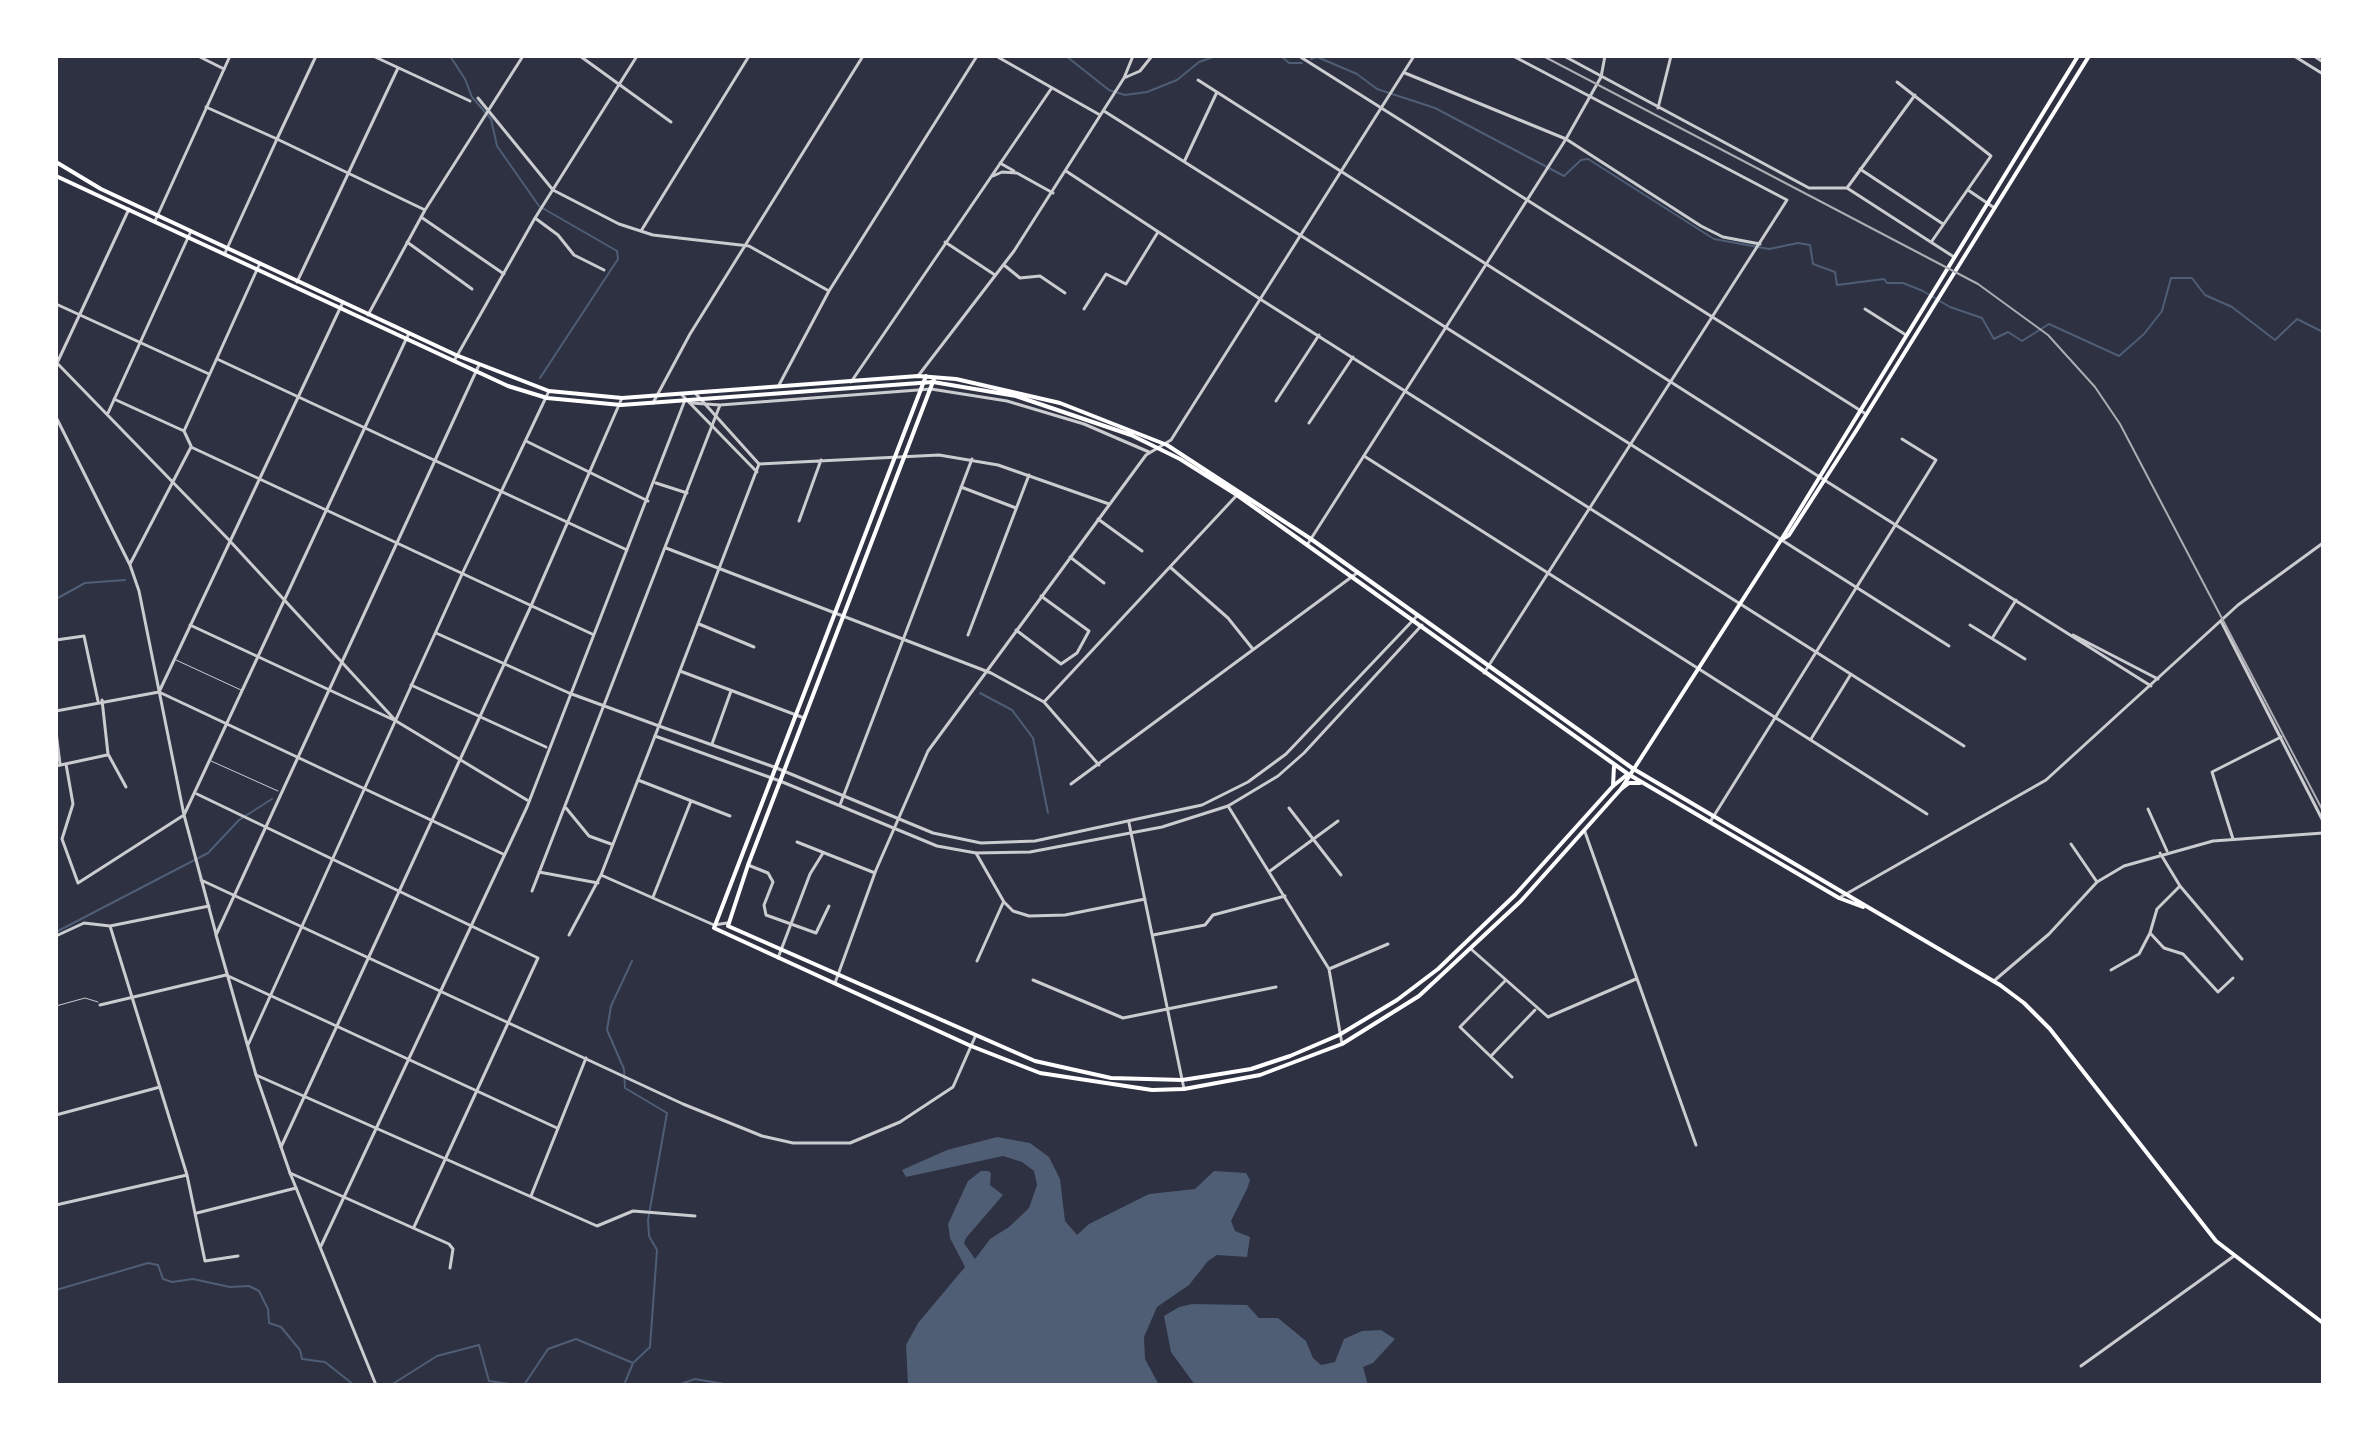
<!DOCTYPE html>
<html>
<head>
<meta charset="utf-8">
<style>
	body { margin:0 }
	#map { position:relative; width:2379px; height:1441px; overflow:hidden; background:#2d3142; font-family:Mulish,sans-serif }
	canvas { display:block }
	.frame { position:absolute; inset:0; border:58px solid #fff; pointer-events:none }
</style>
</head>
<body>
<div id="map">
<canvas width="2379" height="1441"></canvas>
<div class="frame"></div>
</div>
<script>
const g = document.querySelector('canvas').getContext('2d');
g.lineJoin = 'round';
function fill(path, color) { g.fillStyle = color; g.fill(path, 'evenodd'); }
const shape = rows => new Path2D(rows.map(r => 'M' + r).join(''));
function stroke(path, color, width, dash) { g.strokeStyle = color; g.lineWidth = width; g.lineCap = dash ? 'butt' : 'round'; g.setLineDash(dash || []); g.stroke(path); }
fill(shape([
	[997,1137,1030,1143,1049,1157,1060,1179,1065,1221,1077,1235,1089,1224,1149,1194,1195,1189,1214,1171,1246,1173,1250,1180,1247,1189,1231,1221,1235,1231,1250,1237,1247,1257,1217,1255,1208,1261,1189,1285,1157,1307,1144,1337,1145,1359,1159,1385,908,1385,906,1345,918,1323,965,1267,950,1238,948,1224,968,1181,981,1171,988,1171,991,1173,990,1185,1003,1195,966,1238,964,1243,975,1259,990,1239,1009,1227,1029,1208,1037,1185,1034,1171,1022,1162,1003,1156,906,1177,902,1170,947,1150],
	[1192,1304,1247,1305,1259,1318,1278,1318,1306,1341,1313,1358,1321,1365,1335,1362,1344,1339,1362,1331,1381,1330,1395,1339,1373,1363,1363,1367,1368,1385,1195,1385,1171,1352,1164,1316,1179,1307]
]), '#4f5d75');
stroke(shape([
	[450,56,465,79,472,97,491,119,497,146,539,206,617,251,618,259,540,378],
	[1066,56,1109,90,1125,95,1147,92,1177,80,1199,62,1216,56],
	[1281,56,1289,63,1302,63],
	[1311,59,1317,57,1357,74,1377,89,1435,108,1564,176,1581,160,1588,159,1714,239,1769,249,1798,243,1810,245,1813,264,1835,272,1837,285,1884,279,1887,283,1903,283,1923,291,1950,307,1982,318,1994,339,2008,332,2022,341,2049,324,2119,356,2144,334,2162,311,2171,278,2192,278,2205,295,2232,307,2275,340,2297,319,2323,332],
	[56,599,85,583,125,580],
	[980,693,1012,710,1033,738,1048,813],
	[56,932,208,853,239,820,272,799],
	[632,961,611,1006,607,1030,624,1069,625,1088,667,1113,648,1220,649,1236,657,1250,650,1347,633,1363],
	[56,1290,148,1263,158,1265,163,1279,172,1282,193,1279,230,1287,249,1286,259,1291,268,1309,269,1323,281,1327,300,1350,302,1359,325,1362,354,1385],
	[391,1385,437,1356,479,1345,489,1381,517,1385],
	[524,1385,548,1349,576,1339,633,1363,624,1385],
	[678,1385,695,1379,730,1385]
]), '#4f5d75', 2);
stroke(shape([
	[176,660,241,690],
	[211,761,278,791],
	[56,1006,85,998,98,1002]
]), '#caccd0', 1);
stroke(shape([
	[198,56,224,69],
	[316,56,277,139,425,210],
	[373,56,470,101],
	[580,56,671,122],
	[996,56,1100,115],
	[1299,56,1866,414],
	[1564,56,1809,188,1847,188,1954,257],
	[1405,73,1566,139,1701,226,1723,237,1760,244],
	[1124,78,1133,56],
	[1198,80,1818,476],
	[1897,82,1991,156,1932,241],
	[478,98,553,190,619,224,653,235,749,246,829,291],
	[1658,108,1671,56],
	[1104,111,1949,646],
	[1185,160,1217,92],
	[1000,163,1014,171],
	[1860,169,1943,224],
	[1066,171,1260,299,1964,746],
	[993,176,1002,172,1017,173,1053,193],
	[1847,188,1915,95],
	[1968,190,1993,207],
	[421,217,504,274],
	[535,218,558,235,574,255,604,270],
	[641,231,749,56],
	[407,242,472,289],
	[945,242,995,275],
	[1004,265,1020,278,1040,276,1065,293],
	[297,282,398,68],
	[56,304,209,374],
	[1084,309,1106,274,1126,284,1158,232],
	[1865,309,1906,335],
	[368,315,425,210,523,56],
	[217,359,627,550],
	[58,361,129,209],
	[454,361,535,218,637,56],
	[56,362,229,540,396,721],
	[918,376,1014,251,1124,78,1140,71,1152,56],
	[851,382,1051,89],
	[779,385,829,291,977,56],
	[114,399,184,431],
	[1276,401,1319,335],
	[653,403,690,334,863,56],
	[691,403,720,405,931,389,1007,401,1084,424,1149,452],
	[108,413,191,231],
	[56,417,130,565,139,591,184,815,216,934],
	[1309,423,1353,357],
	[526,441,648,501],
	[191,446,184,431,260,263],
	[191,447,592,634],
	[1364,456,1927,814],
	[759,464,939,455,998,465,1109,504],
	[656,483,687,493],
	[961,487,1016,508],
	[1098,519,1142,551],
	[799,521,821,460],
	[666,548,991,673,1044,702,1099,765],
	[1070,557,1104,583],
	[130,564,191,447],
	[1170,567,1228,618,1252,648],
	[2222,623,2323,821],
	[699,624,754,647],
	[190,625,396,721,527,800],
	[1970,625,2025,659],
	[1016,630,1061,664,1077,653,1089,631,1041,596],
	[436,633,569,693,659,726],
	[968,635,1029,475],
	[1993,637,2016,600],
	[56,640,84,636,98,701],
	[680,671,804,718],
	[1484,673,1787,200,1513,56],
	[411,685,546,747],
	[159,692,343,302],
	[159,692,503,854],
	[102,700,108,754,126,787],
	[1044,702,1237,495],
	[56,711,159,692],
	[56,732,60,764],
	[1811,739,1851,674],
	[712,744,731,691],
	[66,764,73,804,62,839,78,883,184,815,409,333],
	[56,766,107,755],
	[638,780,730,816],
	[1071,784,1357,573],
	[197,794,538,958,414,1227],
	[840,805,972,459],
	[1228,806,1329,969,1342,1044],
	[566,808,589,836,611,844],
	[1289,808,1341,875],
	[2148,809,2167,851],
	[1710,822,1936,460,1902,439],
	[1129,823,1184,1089],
	[1585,832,1696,1145],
	[2233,839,2212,772,2281,737],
	[797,842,875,873],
	[2071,844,2097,882],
	[976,853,1004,902,1013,911,1029,916,1065,915,1145,899],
	[2160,853,2180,886,2242,959],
	[748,865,768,873,773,882,764,905,766,915,816,933,829,906],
	[1270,871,1338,821],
	[539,872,598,883],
	[601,875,714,925,727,923],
	[201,880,683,1104,762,1136,793,1143,850,1143,900,1122,953,1087,975,1037],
	[532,891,720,405],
	[653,897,691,801],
	[1839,898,2046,780,2238,605,2323,543],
	[110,926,187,1175,205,1261,238,1256],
	[2150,933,2164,948,2183,954,2218,992,2233,978],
	[569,935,601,875,655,736],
	[1153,935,1205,925,1213,915,1285,896],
	[56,936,84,923,110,926,209,906],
	[1471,949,1548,1017,1636,979],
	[778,958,810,874,823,853],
	[977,961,1003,903],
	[1329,969,1388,944],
	[2111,970,2139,954,2150,933,2157,909,2180,886],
	[1033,980,1123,1018,1276,987],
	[1505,981,1460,1027,1512,1077],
	[835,983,876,870,928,751,1146,455,1171,440,1414,56],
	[100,1005,226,975,557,1128],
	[1491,1056,1535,1010],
	[256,1075,597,1226,633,1211,695,1216],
	[56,1115,160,1087],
	[281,1147,531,606,622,398],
	[290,1173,449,1244,453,1249,450,1268],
	[531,1196,586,1058],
	[56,1205,187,1175],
	[197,1213,296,1188],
	[321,1246,527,807,685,400],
	[2081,1366,2234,1256]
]), '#caccd0', 3);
stroke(shape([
	[2294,56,2323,74],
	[2314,56,2323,62],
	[206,107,277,139,225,253],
	[155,221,230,56],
	[696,394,759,464,655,736,780,781,937,846,976,853,1030,852,1162,827,1228,806,1278,776,1304,753,1422,625],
	[682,395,757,472],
	[1818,476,2151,686],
	[1307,545,1566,139,1601,77,1605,56],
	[2073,635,2158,679],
	[659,726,774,767,933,833,981,843,1035,841,1202,805,1248,782,1286,754,1417,616],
	[1995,980,2049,934,2097,882,2124,866,2213,841,2323,833],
	[248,1045,463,572,549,391],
	[376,1385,290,1173,256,1075,216,935,479,365]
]), '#caccd0', 3);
stroke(shape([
	[926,376,714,928,971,1046,1040,1073,1152,1090,1184,1089,1260,1075,1342,1044,1419,996,1521,901,1621,789,1781,540,2078,56],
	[934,379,748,865,728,926,1035,1061,1111,1078,1182,1080,1208,1076,1251,1069,1290,1056,1339,1035,1397,1000,1438,969,1515,895,1613,786,1628,774],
	[1781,540,1789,535,1856,431,2089,56]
]), '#fff', 4);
stroke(shape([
	[56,162,101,189,456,355,549,391,622,398,918,376,956,379,1060,403,1167,445,1311,539,1632,768,2000,985,2024,1003,2050,1029,2216,1241,2323,1323],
	[56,176,508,386,547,398,621,405,933,382,1016,396,1131,435,1180,459,1237,495,1628,774,1839,898,1863,907],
	[1613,786,1614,766],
	[1621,789,1629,783,1640,783]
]), '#fff', 4);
stroke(shape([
	[1543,56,1978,284,2048,335,2095,387,2120,424,2323,811]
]), '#abadb3', 2);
</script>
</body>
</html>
